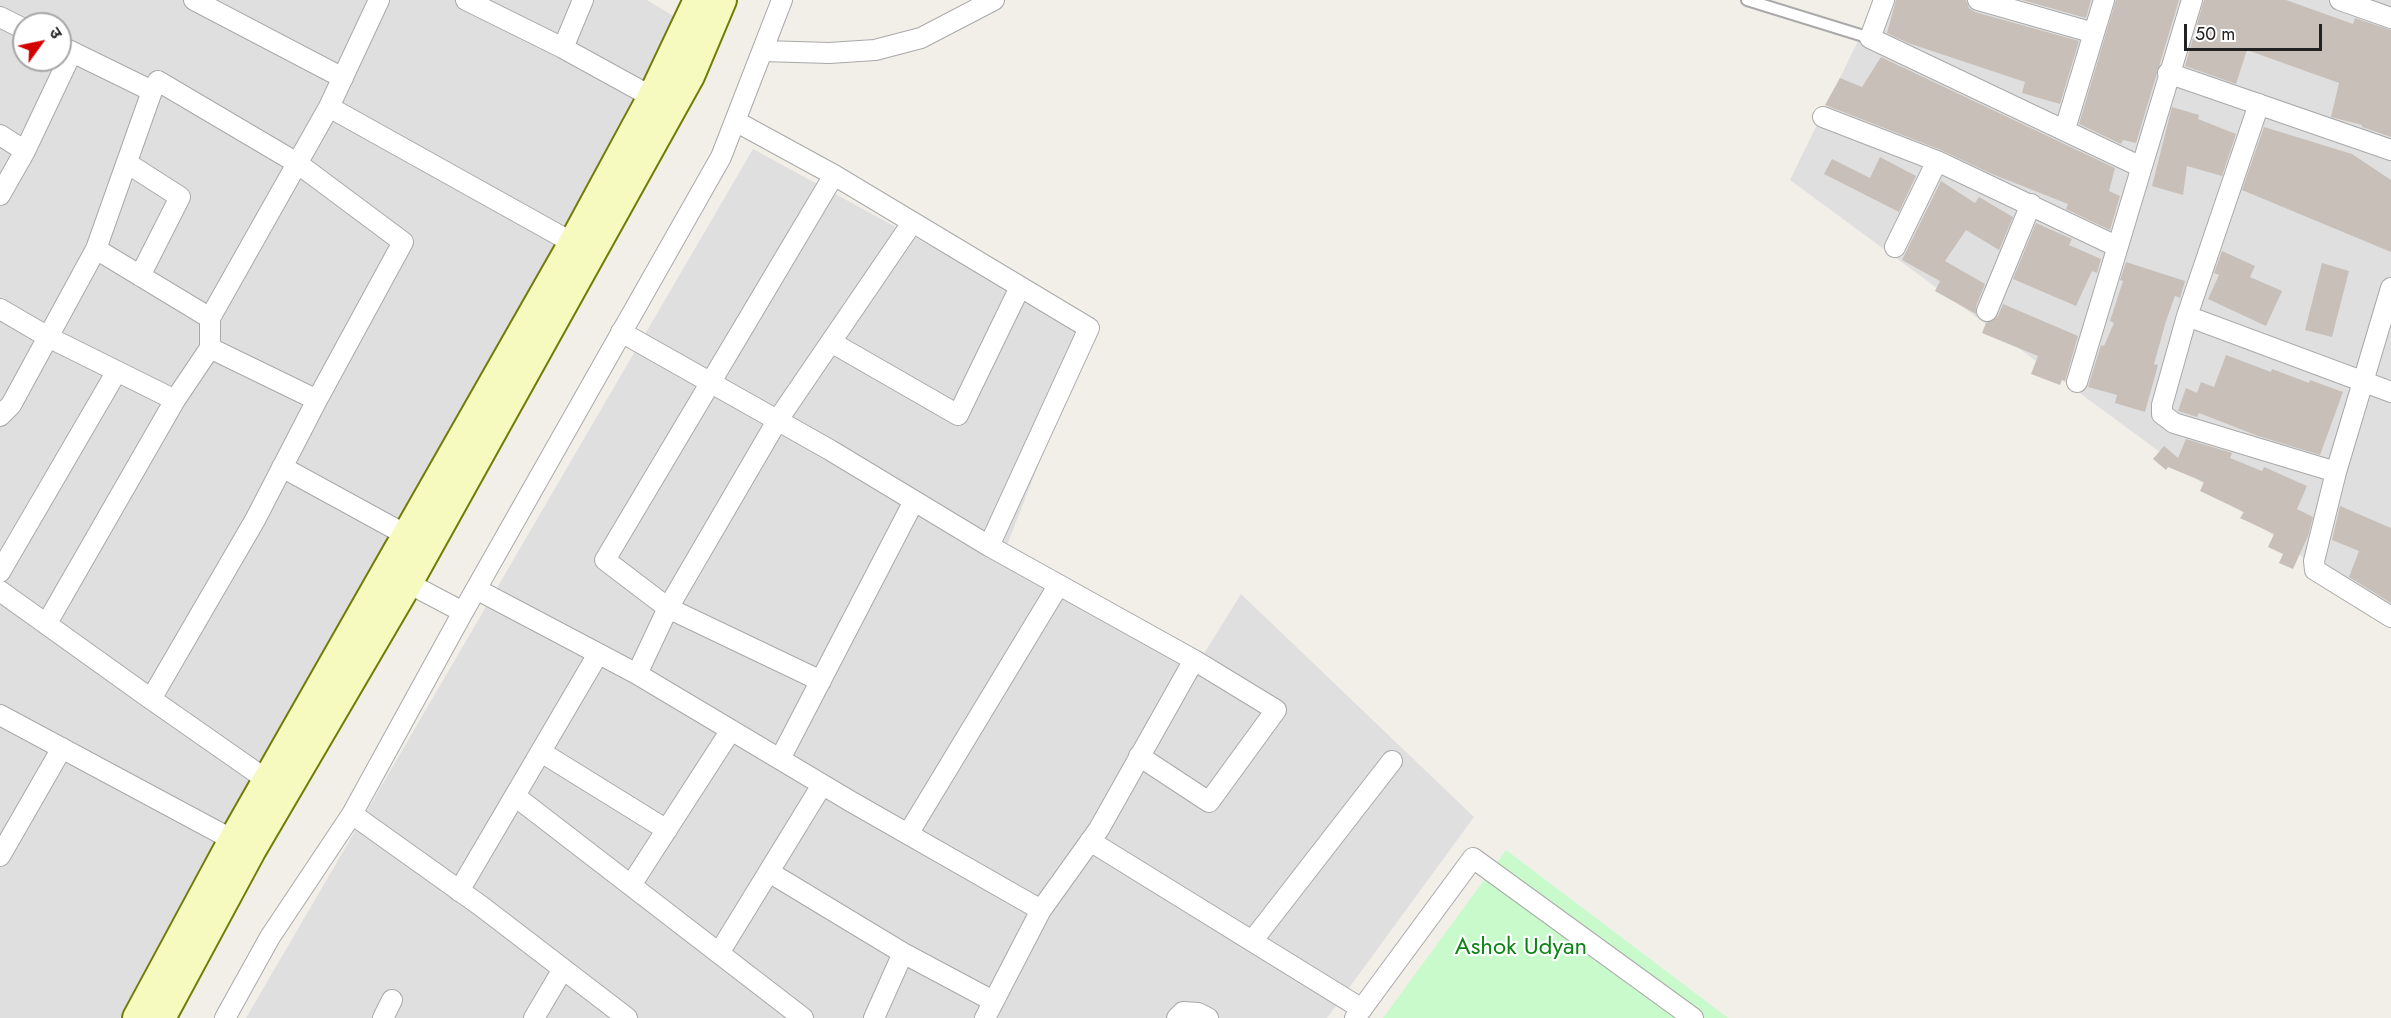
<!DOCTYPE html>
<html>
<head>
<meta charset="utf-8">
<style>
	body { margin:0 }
	#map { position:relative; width:2391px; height:1018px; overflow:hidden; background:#f2efe9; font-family:Jost,"Noto Sans Devanagari",sans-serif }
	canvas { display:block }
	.north { position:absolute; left:12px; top:12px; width:60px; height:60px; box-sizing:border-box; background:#fff; border:2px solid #a7a7a7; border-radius:50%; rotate:57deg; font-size:16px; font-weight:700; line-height:24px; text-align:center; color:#222 }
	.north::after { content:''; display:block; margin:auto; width:21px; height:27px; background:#d40000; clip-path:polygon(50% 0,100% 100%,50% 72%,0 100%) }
	.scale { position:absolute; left:2184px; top:24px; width:138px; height:27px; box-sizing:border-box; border:3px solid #222; border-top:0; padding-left:8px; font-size:18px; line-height:21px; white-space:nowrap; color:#222; -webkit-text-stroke:4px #fff; paint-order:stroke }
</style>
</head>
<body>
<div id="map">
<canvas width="2391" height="1018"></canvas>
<div class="north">उ</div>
<div class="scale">50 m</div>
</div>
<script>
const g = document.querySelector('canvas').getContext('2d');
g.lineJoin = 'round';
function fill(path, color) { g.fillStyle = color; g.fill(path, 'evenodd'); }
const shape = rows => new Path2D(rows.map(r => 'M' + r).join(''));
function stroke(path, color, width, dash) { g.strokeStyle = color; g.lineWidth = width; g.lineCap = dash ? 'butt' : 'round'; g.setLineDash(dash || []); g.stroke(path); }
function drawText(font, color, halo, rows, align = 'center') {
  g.font = font + ' Jost,sans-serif'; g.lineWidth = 4.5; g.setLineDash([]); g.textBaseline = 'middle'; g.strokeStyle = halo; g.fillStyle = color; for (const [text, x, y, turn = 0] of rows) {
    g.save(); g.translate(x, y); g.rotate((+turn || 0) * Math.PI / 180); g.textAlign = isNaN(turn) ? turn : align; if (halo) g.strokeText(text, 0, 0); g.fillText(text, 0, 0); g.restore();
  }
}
fill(shape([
	[0,0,647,0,680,20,120,1018,0,1018],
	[24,24,60,24,60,60,24,60],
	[1878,0,2391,0,2391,622,1790,180],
	[753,149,1090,333,1007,545,1202,657,1241,594,1474,817,1327,1018,246,1018]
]), '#e0dfdf');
fill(shape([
	[1506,850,1728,1018,1383,1018]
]), '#c8facc');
fill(shape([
	[1896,0,1966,0,1969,8,1975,12,2079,41,2060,104,2022,93,2025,82,1908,43,1887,33],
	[2022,0,2091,0,2086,18],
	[2116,0,2179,0,2136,143,2123,140,2121,144,2079,124],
	[2204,0,2286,0,2353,24,2355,18,2391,30,2391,137,2362,127,2362,125,2331,117,2339,83,2247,50,2236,84,2185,66],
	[1881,57,2115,168,2109,191,2120,196,2110,230,2066,209,2068,204,1992,174,1941,150,1825,105,1840,78,1862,87],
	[2172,107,2199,115,2198,119,2236,134,2222,176,2187,166,2183,195,2152,186],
	[2264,127,2352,154,2391,180,2391,252,2242,190],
	[1880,157,1916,176,1899,212,1824,174,1832,159,1870,178],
	[1941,181,1975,203,1979,197,2013,217,1999,250,1966,230,1945,261,1985,284,1976,306,1976,314,1935,291,1940,281,1902,260],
	[2036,223,2072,239,2069,245,2101,259,2097,273,2092,271,2076,306,2013,279],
	[2222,251,2255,266,2250,277,2282,291,2266,326,2208,299,2219,275,2214,273],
	[2126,262,2185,281,2180,298,2175,296,2166,321,2154,364,2158,365,2145,412,2115,403,2117,395,2088,387,2101,345,2104,346,2114,323,2110,321,2123,281,2120,280],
	[2322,263,2349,271,2332,337,2305,330],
	[2003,304,2078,336,2065,381,2062,380,2060,385,2031,374,2038,356,1982,333,1986,323,1998,316],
	[2226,355,2271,372,2272,369,2309,383,2310,380,2343,392,2320,455,2258,436,2199,413,2197,417,2178,411,2186,388,2197,393,2201,382,2214,387],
	[2186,439,2232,453,2230,458,2262,471,2264,467,2307,486,2297,509,2313,517,2308,536,2293,569,2279,563,2283,554,2268,547,2274,534,2240,518,2244,512,2200,491,2204,482,2168,467,2166,470,2153,459,2164,446,2178,458],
	[2340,506,2391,528,2391,603,2349,577,2359,551,2332,540]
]), '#c7bfb8');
const service = shape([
	[1747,0,1870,38]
]);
const minor = shape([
	[194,0,343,78],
	[466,0,563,48,652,97],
	[1884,0,1870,38,2139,166],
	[1978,0,2094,33],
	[2340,0,2391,18],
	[0,17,24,29],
	[60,46,152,91,96,249],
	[563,48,583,0],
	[763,51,829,53,875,50,921,38,994,0],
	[2168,73,2391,150],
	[152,91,158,81,297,163,403,242,317,400],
	[2259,104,2187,316,2162,405,2162,414,2174,423,2336,472],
	[329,107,573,243],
	[1823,117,1937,161,2116,246],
	[2065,129,2104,0],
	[0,135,25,151,72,52],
	[127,163,180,197,140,276],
	[0,195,25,151],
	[1895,247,1937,161],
	[2391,288,2336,472,2314,561,2315,570,2391,617],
	[0,309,48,337,175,400,210,348],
	[1987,311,2031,204],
	[2187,316,2391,392],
	[621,332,830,450,989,546],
	[831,342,958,415,1020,287],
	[2077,382,2192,0],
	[0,416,11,405,96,249,210,318,329,107,379,0],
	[282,467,408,536],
	[0,572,117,371],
	[408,583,463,612,352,814,481,906,627,1018],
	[476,589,637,674,850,801,1041,910,1099,829,1194,660,989,546,1089,328,834,175,737,122],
	[0,591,151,699,255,520,317,400,210,348,210,318],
	[463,612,721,157,782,0],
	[47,623,175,400],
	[637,674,668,608,605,560,834,175],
	[821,681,668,608,777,421,912,223],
	[151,699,277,787],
	[0,715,233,840],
	[541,752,667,830],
	[1139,756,1209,802,1276,710,1194,660],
	[780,759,914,501],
	[515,796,803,1018],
	[908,834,1058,586],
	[1090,841,1362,1009],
	[0,856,62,748],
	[769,872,903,953],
	[631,885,731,730],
	[459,891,598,654],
	[1253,940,1392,761],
	[719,953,822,785],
	[225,1018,270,937,352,814],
	[383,1018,392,1000],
	[534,1018,563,969],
	[874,1018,903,953,993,1001],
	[985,1018,1041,910],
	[1177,1018,1183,1012,1198,1013,1208,1018],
	[1355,1018,1473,858,1693,1018]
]);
const secondary = shape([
	[137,1018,233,840,573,243,652,97,698,0],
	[161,1018,251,851,408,583,690,76,722,0]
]);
stroke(service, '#a9a9a9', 14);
stroke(minor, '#a9a9a9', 22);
stroke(secondary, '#707d05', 32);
stroke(service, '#fff', 10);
stroke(minor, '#fff', 20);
stroke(secondary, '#f7fabf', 28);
drawText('24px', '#0c8416', '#fff', [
	["Ashok Udyan",1521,948]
]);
</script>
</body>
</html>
